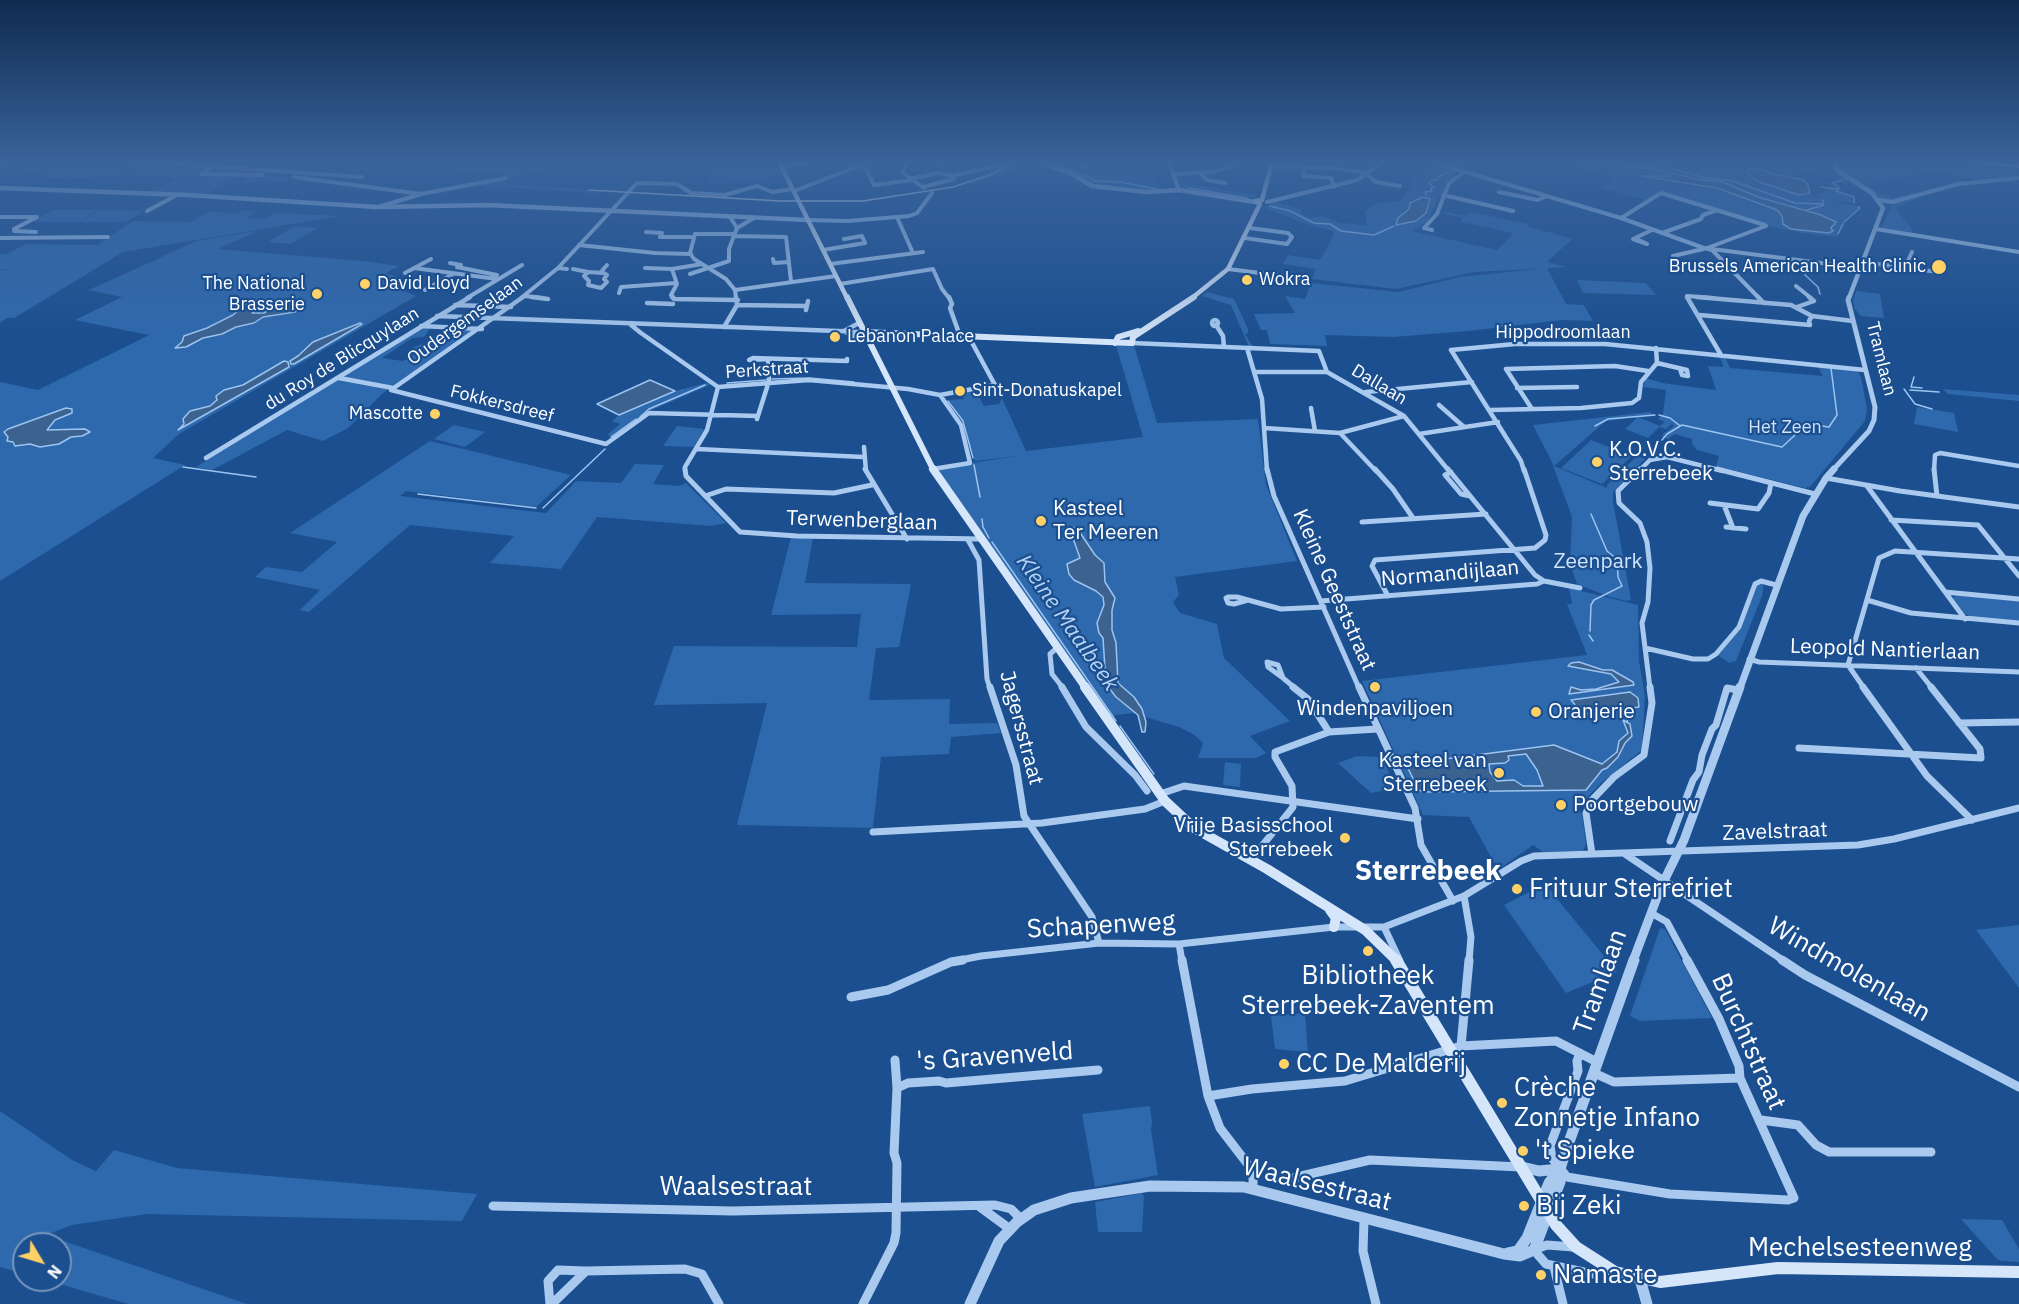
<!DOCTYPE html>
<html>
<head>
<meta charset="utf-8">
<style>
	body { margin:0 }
	#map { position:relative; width:2019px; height:1304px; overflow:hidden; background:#1b4f8f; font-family:"IBM Plex Sans",sans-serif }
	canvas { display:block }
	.north { position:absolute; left:12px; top:1232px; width:60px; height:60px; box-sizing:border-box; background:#1b4f8f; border:2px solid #7695bc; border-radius:50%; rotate:128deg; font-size:16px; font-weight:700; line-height:24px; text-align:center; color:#fff }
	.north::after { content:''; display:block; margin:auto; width:21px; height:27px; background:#ffd166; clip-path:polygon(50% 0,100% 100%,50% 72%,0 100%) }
</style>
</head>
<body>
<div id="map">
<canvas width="2019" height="1304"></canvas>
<div class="north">N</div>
</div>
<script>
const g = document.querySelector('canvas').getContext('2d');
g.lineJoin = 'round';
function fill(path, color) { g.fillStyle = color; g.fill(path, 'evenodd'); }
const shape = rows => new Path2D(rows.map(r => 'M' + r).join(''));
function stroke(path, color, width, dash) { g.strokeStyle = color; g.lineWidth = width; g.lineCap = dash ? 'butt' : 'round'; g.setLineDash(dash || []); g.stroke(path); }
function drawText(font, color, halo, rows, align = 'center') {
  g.font = font + ' "IBM Plex Sans",sans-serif'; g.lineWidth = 4.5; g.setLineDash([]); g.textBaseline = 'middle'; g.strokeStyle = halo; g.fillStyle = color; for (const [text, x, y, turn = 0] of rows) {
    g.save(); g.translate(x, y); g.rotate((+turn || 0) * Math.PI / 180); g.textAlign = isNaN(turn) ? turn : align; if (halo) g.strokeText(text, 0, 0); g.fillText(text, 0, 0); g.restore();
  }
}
fill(shape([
	[84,160,120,160,175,166,173,168,185,169,270,173,254,176,293,177,284,182,256,181,247,184,239,183,250,176,240,176,203,195,149,193,175,179,163,176,124,175,63,179,40,176,45,173,33,170,1,169,12,162,80,166,89,161],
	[481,160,511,160,547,170,510,177,487,169,470,174,451,171],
	[714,160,752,160,753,163,759,164,774,163,782,175,769,176,769,179,773,181,709,184,712,176,692,175,696,171,710,171],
	[1010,160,1027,160,1020,163,1024,165,1015,169,1018,170,972,184,969,181,995,170],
	[1046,160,1053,160,1066,167,1130,174,1150,173,1161,190,1091,185,1071,172,1042,163],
	[1429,160,1473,160,1459,170,1445,185,1427,222,1412,231,1497,250,1514,233,1461,222,1463,218,1446,214,1440,212,1441,211,1466,216,1470,212,1528,224,1527,226,1572,239,1547,262,1567,267,1474,272,1396,289,1312,279,1316,269,1283,264,1288,255,1320,260,1331,241,1334,231,1303,223,1266,208,1272,203,1276,202,1301,210,1301,213,1311,218,1323,216,1340,223,1367,225,1365,211,1378,203,1400,201,1406,192,1413,189,1410,181,1417,173,1432,163],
	[1480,160,1800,160,1756,164,1759,168,1747,170,1746,174,1757,182,1800,195,1811,194,1819,199,1815,193,1822,193,1832,184,1824,185,1814,181,1820,180,1829,183,1838,178,1828,172,1838,174,1850,181,1835,183,1846,195,1858,203,1832,201,1862,207,1847,217,1836,237,1803,233,1769,226,1660,191,1647,200,1601,188,1616,178,1579,168,1546,162,1515,166,1498,165],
	[1838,160,1927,160,2019,168,2019,177,1979,180,1934,171,1873,183,1870,185,1870,187,1879,193,1894,197,1929,191,1891,201,1881,199,1848,176,1840,168],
	[1801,163,1821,172,1784,176,1765,167],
	[496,181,513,185,600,190,596,193,472,185],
	[1178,182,1231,191,1258,195,1251,199,1182,189],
	[1915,197,1918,198,1897,207,1899,214,1909,224,1914,235,1881,228,1893,204],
	[53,210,98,210,79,222,33,222],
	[100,210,144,211,126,222,81,222],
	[241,211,257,211,247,218,266,219,275,213,341,216,123,252,14,318,7,318,0,323,0,270,9,269,0,269,0,254,7,254,26,244,98,245,133,221,191,222,208,212,236,213],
	[295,226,317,228,291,244,268,242],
	[257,231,218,249,364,261,399,266,386,273,399,278,402,282,402,290,416,296,179,434,153,458,185,465,0,581,0,382,38,390,149,335,75,320,122,297,89,290,197,241],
	[1547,268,1566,304,1584,305,1593,321,1562,320,1468,331,1393,337,1325,335,1327,346,1270,344,1267,330,1261,330,1254,314,1295,313,1285,296,1305,299,1311,283,1398,292,1460,277],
	[1577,280,1646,283,1656,295,1583,293],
	[1856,291,1880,294,1884,318,1861,316,1855,309,1853,301],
	[1207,292,1234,299,1248,329,1248,333,1245,334,1253,347,1249,347,1231,305,1202,296],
	[422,327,430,328,424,337,412,338,382,358,403,361,420,351,412,348,424,343,428,344,434,341,429,339,437,334,442,335,450,329,478,330,383,393,348,428,323,441,287,430,212,470,196,467],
	[1116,345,1134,345,1157,423,1258,419,1266,485,1297,561,1175,577,1179,595,1173,602,1180,613,1217,624,1224,658,1290,721,1250,736,1266,753,1256,758,1198,758,1203,743,1193,734,1179,727,1132,713,1110,716,1007,572,937,468,1018,456,975,461,969,445,965,423,949,400,964,399,961,393,976,391,984,406,999,404,1002,398,1026,451,1143,437],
	[1719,356,1725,357,1730,368,1823,376,1818,367,1857,370,1861,377,1867,409,1865,421,1810,487,1805,488,1716,466,1719,456,1697,450,1692,444,1692,439,1675,434,1668,439,1662,437,1663,434,1674,426,1672,424,1666,429,1659,427,1648,438,1625,429,1638,417,1660,426,1665,422,1658,419,1663,414,1666,390,1643,387,1646,378,1662,383,1716,390,1708,366,1724,367],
	[707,383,710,385,649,411,614,437,607,435,620,424,612,421,619,415,667,393],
	[1943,389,2019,395,2019,401,1948,394],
	[1917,407,1954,413,1958,432,1914,424],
	[1650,412,1654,415,1606,421,1554,466,1607,488,1607,485,1637,456,1645,459,1613,492,1613,502,1631,599,1627,601,1610,597,1577,584,1570,563,1572,517,1551,460,1533,425],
	[454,425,485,432,465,447,434,439],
	[677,426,704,429,694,447,663,446],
	[1591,440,1632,456,1602,484,1561,468],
	[430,441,571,475,536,507,406,491,400,496,546,513,576,481,621,483,635,464,664,465,653,484,679,486,686,483,726,523,711,526,597,517,561,569,490,563,514,536,410,525,309,612,300,610,320,590,255,577,266,567,302,572,337,542,290,533],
	[791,537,813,537,805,583,911,584,899,647,876,648,869,700,950,699,949,724,997,723,1001,733,951,737,949,754,881,757,873,828,737,825,767,703,654,705,674,646,857,647,861,614,771,615],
	[1764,583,1762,596,1736,661,1729,663,1718,655,1742,627,1757,584],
	[1569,588,1638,605,1639,661,1645,696,1642,750,1602,782,1577,809,1582,814,1586,844,1583,851,1543,852,1533,845,1498,870,1469,817,1423,815,1362,681,1587,655,1567,604,1572,604],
	[1956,595,2019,601,2019,621,1972,617,1965,614,1953,598],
	[1357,756,1381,757,1397,788,1371,793,1338,763],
	[1225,762,1241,764,1240,787,1223,785],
	[1545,884,1617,972,1566,993,1504,905],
	[2019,925,2019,988,1976,930],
	[1660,928,1665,929,1712,1018,1640,1021,1630,1016],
	[1305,1013,1308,1052,1275,1049,1271,1016],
	[1150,1106,1152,1122,1151,1130,1158,1175,1095,1187,1082,1114],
	[0,1111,72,1160,96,1171,114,1150,177,1168,477,1194,462,1221,147,1214,72,1225,46,1235,247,1304,128,1304,46,1280,60,1280,60,1244,24,1244,24,1274,0,1267],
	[1142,1193,1144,1197,1142,1232,1098,1232,1095,1202],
	[1961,1219,2002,1220,2019,1249,2019,1262,2001,1261,1997,1259]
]), '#2e69ad');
const water = shape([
	[1560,160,1644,165,1695,179,1723,182,1758,197,1821,215,1836,222,1831,228,1833,231,1829,233,1791,229,1783,224,1782,216,1777,210,1717,188,1642,176,1671,176,1652,169,1560,160],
	[1761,169,1777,175,1804,180,1808,185,1810,193,1799,195,1759,182,1747,173,1748,170,1761,169],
	[1423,197,1430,199,1426,213,1416,221,1396,225,1398,218,1409,209,1410,203,1423,197],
	[287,299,304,303,295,312,263,317,254,323,236,327,222,334,203,338,186,347,175,348,182,342,184,336,207,328,233,315,246,304,256,304,257,308,252,313,264,313,287,299],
	[360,323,362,324,294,364,291,364,290,361,298,356,313,342,360,323],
	[284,361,288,362,289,367,178,430,184,424,183,419,190,411,210,406,217,400,216,396,224,390,243,385,284,361],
	[650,380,675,391,619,415,597,404,650,380],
	[66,408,72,409,72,413,55,420,47,430,85,429,90,432,82,436,71,437,59,444,40,447,30,444,15,446,13,442,7,441,8,437,4,432,8,429,66,408],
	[1069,527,1077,528,1095,555,1104,563,1105,582,1115,598,1112,610,1112,630,1116,643,1118,683,1134,697,1142,709,1146,722,1145,732,1142,732,1138,715,1116,697,1106,684,1103,638,1099,633,1097,623,1104,605,1103,597,1096,591,1074,580,1069,574,1067,564,1080,558,1069,527],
	[1579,662,1603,670,1612,670,1633,682,1634,685,1569,694,1571,687,1581,690,1596,689,1619,682,1611,674,1568,666,1571,663,1579,662],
	[1630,692,1638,698,1639,707,1583,714,1571,700,1630,692],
	[1623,720,1630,724,1632,736,1625,743,1618,757,1607,768,1602,770,1586,790,1422,792,1418,789,1406,764,1554,745,1602,764,1617,752,1619,741,1628,733,1623,720],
	[1526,754,1537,770,1543,786,1523,786,1514,780,1497,781,1490,772,1489,764,1505,763,1509,760,1508,756,1526,754]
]);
fill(water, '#3c6290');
stroke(water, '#9cc4f0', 1.5);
stroke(shape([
	[1639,160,1706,178,1733,181,1795,203,1823,204,1823,200],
	[1056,163,1057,166,1094,179,1093,181,1120,182,1156,189],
	[1456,168,1460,160],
	[1843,180,1833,183,1839,188,1836,191,1854,197,1854,203],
	[1821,187,1837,189],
	[1189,188,1247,198],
	[1427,195,1425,192,1432,191,1431,188,1434,187,1429,183,1431,180,1437,180,1439,176,1453,171],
	[1270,206,1290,211,1314,223,1330,224,1341,231,1374,235,1394,226],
	[1807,210,1824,205],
	[1844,222,1860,208,1858,207],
	[1838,234,1843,224],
	[1818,265,1816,269,1805,272,1805,275,1818,287,1820,294],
	[1914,377,1911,387,1922,388],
	[772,379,809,378,854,382],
	[727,383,766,380],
	[1904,389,1915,404,1932,409],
	[1910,390,1939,392],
	[948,401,963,421,973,458],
	[1659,415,1670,418,1679,425],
	[640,417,649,409,705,385],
	[1595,426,1608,419,1655,415],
	[1829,427,1837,415,1831,368],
	[611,437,636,419],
	[1662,440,1667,434,1682,425,1782,447,1808,423,1828,427],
	[974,465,980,497],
	[183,467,256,477],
	[418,494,536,508],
	[543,508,605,449],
	[982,519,983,527,989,538],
	[992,542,1116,721],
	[1590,631,1591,605,1594,600,1622,586,1618,577,1617,559,1607,551,1591,514],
	[1589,635,1593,641],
	[1627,722,1628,717,1635,712],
	[1120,726,1154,774]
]), '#9cc4f0', 1.5);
stroke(shape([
	[123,160,362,177],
	[909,160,902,172,924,188],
	[1168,160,1179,190],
	[1425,160,1621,218,1704,248],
	[935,163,943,163],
	[781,166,833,160],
	[860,166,866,169,874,185,913,180],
	[1271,166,1334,168,1368,173],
	[1084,167,1089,160],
	[1303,167,1304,176,1331,178,1334,187],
	[210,168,201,174,263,175],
	[1174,174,1213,172,1251,160],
	[1201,174,1207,180,1225,183],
	[1367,174,1376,182,1400,186],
	[951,176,999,165,1005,160],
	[294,177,421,194],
	[910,179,937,173,949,175,954,179,923,187],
	[794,191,874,160],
	[1499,192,1538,200,1547,196],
	[1443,195,1513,211],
	[1879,200,1892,202,1958,184,2019,178],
	[1267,202,1357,180,1386,160],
	[378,207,421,194,506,178],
	[147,211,177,195],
	[0,217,37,217,14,229],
	[730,217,737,228],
	[897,217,913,253],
	[1621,218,1661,193,1765,225],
	[808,220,847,221,909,216,917,213,932,193],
	[1876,229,2019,252],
	[1432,230,1424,228,1437,214,1449,183,1464,172],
	[14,231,36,232],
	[646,232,662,233,660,237,694,237],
	[1662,233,1701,219,1703,215,1717,210],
	[734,234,695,234,690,253,694,259,726,279,735,290,736,298],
	[733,236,786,237,791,281],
	[0,238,108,237],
	[1245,238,1287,244,1292,237,1288,233,1250,228],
	[1635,238,1647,244,1633,239,1635,238],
	[1635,238,1652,230],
	[579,245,655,253,691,254],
	[1707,248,1766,226],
	[823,250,865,243,862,236,844,239],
	[1712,250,1704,248,1860,268],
	[1712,250,1759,298],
	[1673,256,1703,249],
	[773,259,774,263,789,262],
	[1863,262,1938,272],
	[450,263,461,265],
	[830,264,923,252],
	[457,267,497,275,492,278],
	[1905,267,1912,252],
	[414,268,497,279],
	[558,268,567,269],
	[645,268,672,269,702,264],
	[573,269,588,272],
	[672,269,677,284,671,295,674,298],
	[1228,269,1309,279],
	[588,272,604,273,607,275,604,279,607,282,601,288,588,285,589,281,584,276,588,272],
	[405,273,431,259],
	[600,273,607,265],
	[690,274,729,261,729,249,737,228,754,218],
	[840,284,933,269,942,289,949,298],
	[1796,286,1811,298],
	[425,290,453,274],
	[735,290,836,276],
	[619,293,621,287,676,283],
	[525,296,543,298],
	[1687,296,1714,298],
	[1687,296,1688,298],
	[467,298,522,265],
	[521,298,558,268,637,183,677,184,691,193,725,195,757,186,772,192,793,189]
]), '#a9c9ee', 4);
stroke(shape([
	[532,297,548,299],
	[672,297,674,299,738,300],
	[949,297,952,304,950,308,960,336],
	[1687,297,1721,355],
	[1697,297,1791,305,1812,316],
	[1758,297,1764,303],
	[647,303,673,304],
	[455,305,511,307],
	[737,305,807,306],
	[1797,307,1814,301,1809,297],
	[806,310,808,301],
	[1700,315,1810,325,1809,321,1812,316,1853,321],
	[437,316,864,332],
	'1212 323a3 3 0 1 1 6 0a3 3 0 1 1-6 0Z',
	[632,323,631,325,641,333,718,387,809,380,908,389,940,395,995,385,969,337],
	[1216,325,1223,336,1224,347],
	[421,326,482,329],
	[724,327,737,305,736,297],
	[844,331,859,323],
	[847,333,862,340],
	[1132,343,1319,351,1327,372,1404,416,1449,471],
	[1247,348,1262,399,1267,471],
	[768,359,749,360,753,358,847,361,847,359],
	[1657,363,1687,370,1688,376,1682,375,1680,369],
	[1256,372,1327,372],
	[339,378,393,388],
	[1517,388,1577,387],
	[391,390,523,297],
	[391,390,606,444,649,413,758,416],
	[1366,392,1472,382],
	[1439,405,1464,427],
	[1311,408,1315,431],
	[1532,409,1506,369,1615,366,1648,371],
	[1490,410,1581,408,1632,403,1639,398,1641,382,1657,363,1656,348],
	[757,419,769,381,768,359],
	[1264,428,1340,433,1404,416],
	[1340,433,1376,471],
	[1419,434,1498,422],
	[864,447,866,471],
	[697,449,863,457],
	[206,458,470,297],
	[933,469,970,463,961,425,940,395],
	[685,471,685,467,707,430,718,387],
	[1524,471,1521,461,1451,350,1515,344,1605,344,1865,370],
	[1639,471,1650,460,1667,457,1723,471],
	[1934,471,1935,455,1940,453,2019,466]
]), '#a9c9ee', 4.5);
stroke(shape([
	[685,469,686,476,740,532,797,536,982,539],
	[865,469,907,539],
	[1267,469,1274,496,1359,688],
	[1375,469,1393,489,1413,518],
	[1448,469,1535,575,1544,581],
	[1640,469,1618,491,1619,503,1640,523,1647,542,1650,568,1648,602,1642,623,1650,688],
	[1717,469,1815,494],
	[1934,469,1937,496],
	[1451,472,1445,475,1461,494,1470,496],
	[1826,478,1900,491,2019,507],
	[1867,486,1965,619],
	[705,496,726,489,834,493,872,485],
	[1710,503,1758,509,1769,493,1771,483],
	[1724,505,1733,528],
	[1891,520,1978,525,2019,576],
	[1362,522,1486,514],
	[1726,527,1746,529],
	[968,540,979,560,987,679,990,688],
	[1945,592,2019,599],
	[1388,596,1372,566,1375,560,1535,548,1545,540,1546,535,1524,469],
	[1228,597,1237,597,1248,600,1234,604,1228,603,1226,598,1228,597],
	[1248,600,1281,609,1324,607],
	[1867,600,1911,613,2019,623],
	[1321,601,1537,584,1544,581,1580,588],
	[1058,647,1050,654,1052,674,1063,688],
	[1645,648,1693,659,1708,659,1716,654,1739,627,1755,584,1761,581,1776,585],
	[1749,659,1759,662,2019,672],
	[1267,662,1278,665,1283,678,1268,667,1267,662],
	[1916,668,1932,688],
	[1283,678,1295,688],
	[1864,688,1848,665,1879,558,1895,551,2019,559]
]), '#a9c9ee', 5);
stroke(shape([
	[990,687,1016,765,1024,816,1092,917,1099,943],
	[1062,687,1086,727,1135,775,1147,791],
	[1293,687,1308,699,1329,732],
	[1359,687,1415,808,1421,845,1453,901],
	[1863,687,1927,776,1972,820],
	[1959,723,2019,722],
	[1799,748,1981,758,1980,749,1931,687],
	[1160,794,1184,786,1418,819],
	[873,832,1042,823,1145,809,1165,801],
	[1670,841,1693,780,1699,772,1702,755,1712,729,1716,725,1727,688,1738,690],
	[1592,854,1586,813,1592,800,1614,777,1644,755,1652,703,1650,687],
	[1625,854,1784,961],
	[1251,860,1293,807,1292,786,1275,757,1275,752,1329,732,1377,729],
	[1464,896,1471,937,1469,961],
	[1651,913,1667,922,1688,961],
	[1384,927,1400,961],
	[1179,944,1182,961],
	[955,961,981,956,1099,943,1179,944,1334,927,1384,927,1464,896,1521,861,1534,856,1858,845,1894,839,2019,808]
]), '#a9c9ee', 7);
stroke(shape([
	[1182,960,1208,1096,1220,1128,1253,1171,1253,1189],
	[1782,960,1805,975,2019,1087],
	[851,997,888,990,951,962,963,960],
	[1461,1046,1469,960],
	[1580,1053,1577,1061,1578,1071,1550,1146,1552,1158,1567,1177,1670,1194,1788,1200,1794,1198,1740,1078,1739,1066,1719,1019,1687,960],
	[895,1060,897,1088],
	[1594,1073,1614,1082,1740,1078],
	[1208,1096,1252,1089,1345,1081,1461,1046,1556,1041,1597,1062],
	[1761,1120,1798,1125,1816,1145,1829,1152,1931,1152],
	[1284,1180,1370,1160,1521,1167],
	[493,1206,733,1211,995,1205,1011,1209,1021,1219],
	[980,1207,1010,1229],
	[1364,1220,1363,1251,1376,1304],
	[1533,1249,1546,1264,1593,1274],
	[1536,1249,1547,1245,1573,1247],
	[1554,1267,1563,1304],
	[550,1304,548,1281,558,1270,585,1271],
	[552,1304,586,1271,685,1269,702,1274,719,1304],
	[863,1304,894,1243,896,1233,897,1163,894,1153,897,1088,908,1083,939,1081,946,1083,1098,1070]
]), '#a9c9ee', 9);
stroke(shape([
	[1031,160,1070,173,1092,186,1147,192,1179,190,1255,202],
	[1833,160,1838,171,1872,193,1883,208,1849,298],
	[0,188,188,195,377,207,487,205,808,220]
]), '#a9c9ee', 4.5);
stroke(shape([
	[1832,471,1869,431,1874,420,1875,407,1848,300,1849,297]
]), '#a9c9ee', 5);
stroke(shape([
	[1740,688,1803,516,1826,478,1834,469]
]), '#a9c9ee', 7);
stroke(shape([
	[1633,961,1661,887,1684,840,1740,687]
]), '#a9c9ee', 9);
stroke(shape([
	[1522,1167,1539,1171,1560,1169],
	[1508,1253,1518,1251,1527,1238,1549,1183,1560,1169],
	[1640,1279,1647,1304],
	[970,1304,999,1241,1017,1222,1034,1210,1071,1198,1150,1186,1244,1187,1504,1254,1520,1256,1534,1250,1560,1182,1560,1169,1564,1156,1634,960]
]), '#a9c9ee', 11);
stroke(shape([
	[778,160,847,298],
	[1260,204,1255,201,1262,200,1271,166,1265,160],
	[1192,298,1228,269,1260,204]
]), '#d6e6fa', 4.5);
stroke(shape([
	[847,297,934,471],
	[864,332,1132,343,1133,337,1194,297],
	[1115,343,1118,337,1138,331]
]), '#d6e6fa', 6);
stroke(shape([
	[933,469,1086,688]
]), '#d6e6fa', 8);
stroke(shape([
	[1085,687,1165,801,1194,828,1267,869,1365,930,1397,961],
	[1330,910,1336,918,1334,927]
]), '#d6e6fa', 10);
stroke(shape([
	[1396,960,1556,1225,1576,1247,1615,1272,1660,1282,1778,1268,2019,1272]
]), '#d6e6fa', 12);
stroke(shape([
	[0,164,7,160]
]), '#f0f6ff', 5);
fill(shape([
	[1943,160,1970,160,2019,164,2019,168,1943,160]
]), '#fff');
stroke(shape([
	[589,190,781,201,863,201,953,187,990,175,1019,160]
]), '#fff', 1.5);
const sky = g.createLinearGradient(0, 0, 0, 343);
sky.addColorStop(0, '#0f2b4f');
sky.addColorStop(0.47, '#39639b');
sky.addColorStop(1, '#39639b00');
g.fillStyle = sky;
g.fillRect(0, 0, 2019, 343);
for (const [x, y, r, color] of [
	[1939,267,8,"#ffd166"],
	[1247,280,6,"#ffd166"],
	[365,284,6,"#ffd166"],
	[317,294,6,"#ffd166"],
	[835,337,6,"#ffd166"],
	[960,391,6,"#ffd166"],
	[435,414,6,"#ffd166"],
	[1597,462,6,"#ffd166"],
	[1041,521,6,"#ffd166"],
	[1375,687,6,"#ffd166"],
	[1536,712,6,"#ffd166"],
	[1499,773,6,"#ffd166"],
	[1561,805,6,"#ffd166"],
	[1345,838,6,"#ffd166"],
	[1517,889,6,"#ffd166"],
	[1368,951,6,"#ffd166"],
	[1284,1064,6,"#ffd166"],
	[1502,1103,6,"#ffd166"],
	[1523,1151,6,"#ffd166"],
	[1524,1206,6,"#ffd166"],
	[1541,1275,6,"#ffd166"]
]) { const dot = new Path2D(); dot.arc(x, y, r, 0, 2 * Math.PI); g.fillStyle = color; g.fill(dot); stroke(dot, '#1b4f8f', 2); }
drawText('18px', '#fff', '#1b4f8f', [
	["Brussels American Health Clinic",1926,267,"right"],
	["Wokra",1259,280],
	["The National",305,284,"right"],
	["Brasserie",305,305,"right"],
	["David Lloyd",377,284],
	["Lebanon Palace",847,337],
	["Sint-Donatuskapel",972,391],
	["Mascotte",423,414,"right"]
], 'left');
drawText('18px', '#fff', '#1b4f8f', [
	["Oudergemselaan",465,321,-36],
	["Hippodroomlaan",1563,333],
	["du Roy de Blicquylaan",342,359,-32],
	["Tramlaan",1881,359,76],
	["Perkstraat",767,370,-4],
	["Dallaan",1379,385,31],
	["Fokkersdreef",502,404,14]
]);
drawText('18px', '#cfe3fa', '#1b4f8f', [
	["Het Zeen",1785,428]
]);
drawText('21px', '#fff', '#1b4f8f', [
	["K.O.V.C.",1609,450],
	["Sterrebeek",1609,474],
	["Kasteel",1053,509],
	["Ter Meeren",1053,533],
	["Windenpaviljoen",1375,709,"center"],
	["Oranjerie",1548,712],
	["Kasteel van",1487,761,"right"],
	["Sterrebeek",1487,785,"right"],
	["Poortgebouw",1573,805],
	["Vrije Basisschool",1333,826,"right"],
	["Sterrebeek",1333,850,"right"]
], 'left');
drawText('21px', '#fff', '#1b4f8f', [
	["Terwenberglaan",862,521,2],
	["Normandijlaan",1450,574,-5],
	["Kleine Geeststraat",1334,590,66],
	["Leopold Nantierlaan",1885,650,2],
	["Jagersstraat",1021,728,75],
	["Zavelstraat",1775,832,-2]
]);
drawText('21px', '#cfe3fa', '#1b4f8f', [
	["Zeenpark",1598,562]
]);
drawText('italic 22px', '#b5d3f5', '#1b4f8f', [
	["Kleine Maalbeek",1067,623,55]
]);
drawText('26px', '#fff', '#1b4f8f', [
	["Frituur Sterrefriet",1529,889],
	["Bibliotheek",1368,976,"center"],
	["Sterrebeek-Zaventem",1368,1006,"center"],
	["CC De Malderij",1296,1064],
	["Crèche",1514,1088],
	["Zonnetje Infano",1514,1118],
	["'t Spieke",1535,1151],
	["Bij Zeki",1536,1206],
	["Namaste",1553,1275]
], 'left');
drawText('26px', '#fff', '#1b4f8f', [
	["Schapenweg",1101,926,-3],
	["Windmolenlaan",1849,970,30],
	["Tramlaan",1601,982,-70],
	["Burchtstraat",1748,1042,66],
	["'s Gravenveld",995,1057,-4],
	["Waalsestraat",1317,1185,14],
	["Waalsestraat",736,1187],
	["Mechelsesteenweg",1860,1248]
]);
drawText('bold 28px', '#fff', '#1b4f8f', [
	["Sterrebeek",1428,872]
]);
</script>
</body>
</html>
